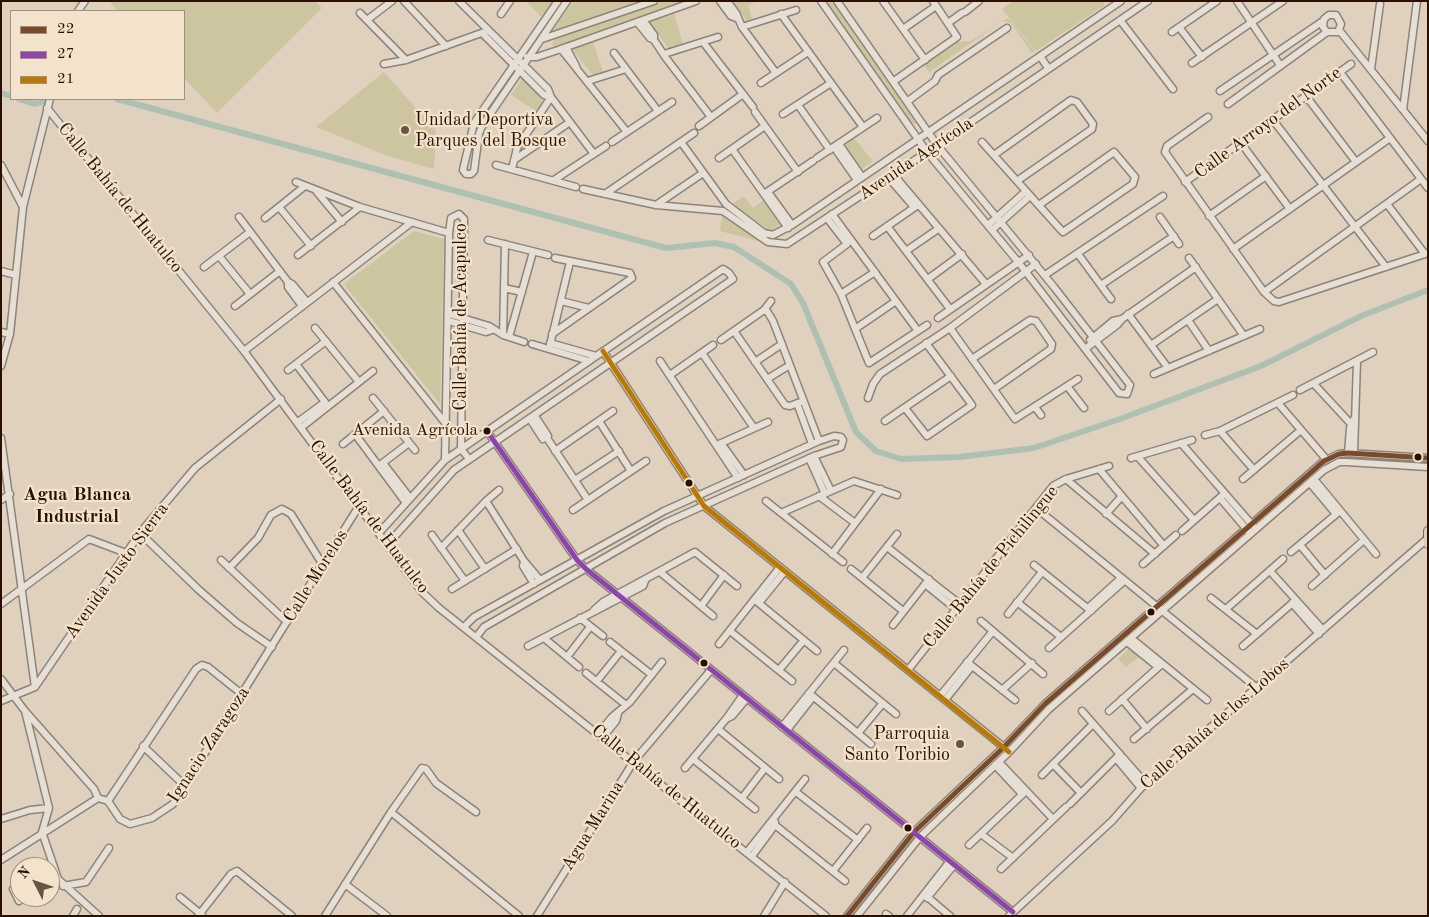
<!DOCTYPE html>
<html>
<head>
<meta charset="utf-8">
<style>
	body { margin:0 }
	#map { position:relative; width:1429px; height:917px; overflow:hidden; background:#dfd1be; font-family:"Old Standard TT",serif }
	canvas { display:block }
	.frame { position:absolute; inset:0; border:2px solid #2a1000; pointer-events:none }
	.legend { position:absolute; left:10px; top:10px; width:175px; height:90px; box-sizing:border-box; background:#f3e3cc; border:1px solid #a38f7a; margin:0; padding:6px 9px; list-style:none; font-size:15px; color:#2a1000 }
	.legend li { display:flex; align-items:center; gap:10px; height:25px }
	.legend b { width:25px; border:1px solid #a38f7a }
	.north { position:absolute; left:10px; top:857px; width:50px; height:50px; box-sizing:border-box; background:#f3e3cc; border:1px solid #a38f7a; border-radius:50%; rotate:311deg; font-size:14px; font-weight:700; line-height:20px; text-align:center; color:#2a1000 }
	.north::after { content:''; display:block; margin:auto; width:18px; height:22px; background:#695442; clip-path:polygon(50% 0,100% 100%,50% 72%,0 100%) }
</style>
</head>
<body>
<div id="map">
<canvas width="1429" height="917"></canvas>
<div class="frame"></div>
<ul class="legend">
<li><b style="height:6px;background:#7a4b2a"></b>22</li>
<li><b style="height:6px;background:#8e44ad"></b>27</li>
<li><b style="height:6px;background:#ba7900"></b>21</li>
</ul>
<div class="north">N</div>
</div>
<script>
const g = document.querySelector('canvas').getContext('2d');
g.lineJoin = 'round';
function fill(path, color) { g.fillStyle = color; g.fill(path, 'evenodd'); }
const shape = rows => new Path2D(rows.map(r => 'M' + r).join(''));
function stroke(path, color, width, dash) { g.strokeStyle = color; g.lineWidth = width; g.lineCap = dash ? 'butt' : 'round'; g.setLineDash(dash || []); g.stroke(path); }
function drawText(font, color, halo, rows, align = 'center') {
  g.font = font + ' "Old Standard TT",serif'; g.lineWidth = 4.5; g.setLineDash([]); g.textBaseline = 'middle'; g.strokeStyle = halo; g.fillStyle = color; for (const [text, x, y, turn = 0] of rows) {
    g.save(); g.translate(x, y); g.rotate((+turn || 0) * Math.PI / 180); g.textAlign = isNaN(turn) ? turn : align; if (halo) g.strokeText(text, 0, 0); g.fillText(text, 0, 0); g.restore();
  }
}
fill(shape([
	[109,1,315,1,322,8,217,113,184,78,184,11,118,11],
	[526,1,551,1,553,3,541,17],
	[573,1,643,1,555,32,554,29],
	[662,1,689,1,557,47,552,45,554,39],
	[731,1,753,1,754,3,748,5,752,19,747,21],
	[825,1,833,1,917,119,916,124,911,123],
	[1013,1,1102,1,1105,5,1036,51,1002,9],
	[674,14,683,44,669,49,649,22],
	[1008,18,1035,51,1032,53,1011,23,1003,21,929,72,924,65,957,42,971,41],
	[593,42,603,72,593,75,572,49],
	[384,72,436,131,434,169,385,155,316,127],
	[524,76,543,102,536,111,511,95],
	[854,138,873,161,861,170,844,146],
	[744,196,753,208,764,200,781,224,771,231,731,205],
	[722,216,759,240,758,241,720,231],
	[414,231,444,239,440,404,344,284],
	[1129,648,1139,657,1126,667,1118,659]
]), '#cdc5a0');
stroke(shape([
	[1,93,11,96],
	[19,99,35,104,51,99],
	[117,99,666,248,715,243,734,247,791,284,803,303,856,432,876,451,901,459,959,457,1034,448,1120,419,1261,366,1361,316,1428,290]
]), '#aec0b1', 6);
const minor = shape([
	[404,1,446,46],
	[459,1,548,89,551,97,594,154],
	[558,1,474,123,463,170,466,174,471,174,474,171,479,134,482,126,567,1],
	[720,1,731,16,736,18],
	[727,1,736,13,742,27,776,73],
	[821,1,927,152,1019,263,1119,393,1127,394,1130,385,1054,287,937,145,837,1],
	[883,1,925,60],
	[1237,1,1280,65],
	[78,11,85,1],
	[965,12,979,1],
	[360,13,406,60],
	[501,14,510,1],
	[781,14,818,65],
	[367,20,392,1],
	[643,20,654,35,654,40,666,58,711,117],
	[1120,20,1173,89],
	[637,22,650,38,654,40],
	[948,23,962,13],
	[742,27,796,10],
	[1179,27,1202,57],
	[903,29,936,6],
	[1339,30,1428,141],
	[1172,32,1217,1],
	[482,33,544,95,551,97],
	[542,39,654,1],
	[703,42,753,107],
	[566,47,576,66],
	[561,49,627,132],
	[614,53,658,111],
	[664,54,718,37],
	[1040,56,1048,68],
	[527,57,537,57,561,49,696,1],
	[1192,63,1283,1],
	[384,64,406,60,487,31],
	[820,68,863,127],
	[1371,69,1380,4],
	[1340,72,1428,188],
	[588,81,626,69],
	[894,81,957,37,933,1],
	[761,83,808,52],
	[1220,91,1323,21],
	[1306,96,1356,162],
	[908,101,935,81,938,75,1007,28],
	[1228,104,1327,32,1338,32,1341,24,1336,15,1329,15,1324,19,1323,27,1327,32],
	[798,105,830,150],
	[47,108,244,351,422,592,439,608,826,916],
	[1403,110,1417,1],
	[755,112,798,172],
	[783,114,831,83],
	[1208,117,1167,146,1165,152,1264,292,1274,301,1279,302,1428,253],
	[1273,120,1386,267],
	[699,126,743,94],
	[612,142,672,102],
	[681,142,726,204,764,233,773,235,792,225,1121,1],
	[982,142,1061,230,1063,232,1133,184,1135,177,1114,152,1039,205],
	[1241,143,1290,209],
	[839,144,862,177],
	[834,147,857,180],
	[732,149,788,228],
	[994,155,1071,100,1077,102,1093,124,1092,129,1017,181],
	[719,158,765,126],
	[817,158,877,118],
	[514,160,570,122],
	[1,165,23,207],
	[496,165,576,187],
	[512,169,517,148,551,97],
	[893,174,986,284],
	[888,177,914,207],
	[554,180,606,146],
	[296,182,360,207,449,233],
	[1185,182,1351,64],
	[583,189,656,205,723,211,768,242,787,244,927,152,1148,1],
	[317,192,342,222],
	[768,192,792,225],
	[605,194,694,133],
	[764,194,813,161],
	[1387,204,1425,254],
	[656,205,703,173],
	[279,207,311,246],
	[832,214,918,331],
	[1209,216,1266,176],
	[239,217,288,282,292,284,307,302],
	[1160,217,1179,244],
	[265,218,305,186],
	[827,218,847,244,823,262,841,294,869,363,927,325],
	[988,225,1026,191],
	[887,226,950,309],
	[992,230,1030,196],
	[873,236,918,205],
	[488,240,548,255],
	[1233,249,1390,138],
	[906,251,938,229],
	[1078,254,1111,299],
	[298,255,360,207],
	[219,256,250,294],
	[1189,258,1244,336],
	[204,267,250,232],
	[1,271,16,275],
	[1045,275,1163,196],
	[928,279,962,254],
	[288,282,288,287,302,306],
	[333,282,446,424],
	[1101,285,1174,236],
	[504,288,522,292],
	[1264,292,1421,179],
	[841,294,875,272],
	[561,301,589,308],
	[235,306,280,271],
	[764,310,771,301],
	[449,314,489,326,503,335,524,342],
	[1128,314,1168,368],
	[938,318,1029,255],
	[1188,320,1209,351],
	[449,321,486,332,492,330],
	[315,328,359,382],
	[950,328,1015,419,1078,379],
	[855,329,896,301],
	[734,331,785,405,790,406,803,401],
	[1,332,10,334],
	[552,334,632,278,630,273,555,258],
	[503,335,505,244],
	[509,337,533,252],
	[721,340,764,310,767,311,773,321,819,441],
	[1090,340,1113,321,1122,319],
	[550,343,596,356],
	[532,344,589,361],
	[1151,345,1218,299],
	[549,349,570,262],
	[1085,349,1117,325,1122,319,1196,267],
	[244,351,412,222],
	[603,351,704,506,1006,749],
	[702,353,754,428],
	[972,359,1030,320,1036,321,1052,344,1051,349,994,389],
	[660,361,738,478],
	[755,362,782,344],
	[296,364,328,406],
	[1,366,10,334,23,207,50,99],
	[288,370,326,341],
	[1154,374,1260,329],
	[670,375,713,345],
	[767,379,790,365],
	[1314,384,1351,424,1355,425],
	[1067,386,1084,408],
	[1300,390,1373,352],
	[373,398,415,450],
	[868,398,873,384,880,374,950,328,1036,264],
	[797,403,812,444],
	[1278,403,1326,459],
	[1035,407,1041,415],
	[905,408,927,436,972,405,926,343],
	[530,419,543,439,545,435,548,436,535,416],
	[599,421,631,471],
	[885,421,951,376],
	[298,422,325,402],
	[302,427,373,371],
	[487,431,577,560,586,569,1013,912],
	[1220,431,1254,470],
	[355,434,406,503],
	[545,435,588,500],
	[1205,435,1220,431,1293,395],
	[1,438,35,687],
	[721,443,744,475],
	[1181,443,1254,527],
	[343,444,384,411],
	[717,445,768,422],
	[555,451,613,411],
	[1348,453,1350,428,1353,420],
	[1354,453,1357,361],
	[814,456,831,491],
	[1138,457,1194,520],
	[809,458,825,494],
	[1131,458,1192,440],
	[445,460,449,233,451,218,459,214,464,219,461,449,469,459],
	[383,463,410,498],
	[380,465,409,443],
	[1099,469,1164,546],
	[1066,479,1155,554],
	[1243,479,1301,430],
	[1314,479,1376,554],
	[575,480,619,451],
	[1310,483,1336,514],
	[819,496,855,523],
	[1220,498,1249,532],
	[1,500,10,494],
	[486,501,524,561,540,580],
	[766,501,843,562],
	[1036,508,1257,688],
	[573,510,646,461],
	[781,513,854,481,897,495],
	[1106,514,1122,496],
	[458,530,485,569],
	[1182,531,1224,494],
	[140,533,199,590,237,623,272,647],
	[379,533,445,460,723,269,729,273,733,279,454,470,387,545],
	[432,535,465,581],
	[1300,545,1325,575],
	[887,547,961,605],
	[441,548,486,501,499,490],
	[1291,552,1340,511],
	[832,554,881,489],
	[221,560,287,622],
	[524,561,523,566,534,584],
	[1143,564,1176,535],
	[1034,565,1091,611],
	[229,568,258,538,271,515,282,509,291,514,323,565],
	[851,569,903,611],
	[1270,571,1323,630],
	[660,572,713,616],
	[862,578,897,534],
	[925,584,957,610],
	[1312,586,1364,540],
	[452,589,517,549],
	[1211,598,1257,634],
	[755,600,817,651],
	[1017,602,1061,637],
	[759,603,785,571],
	[1292,603,1319,634],
	[1,604,89,539,126,553],
	[701,606,724,575],
	[1088,608,1121,578],
	[1226,609,1283,559],
	[594,610,603,602,695,552,737,586],
	[1008,614,1042,572],
	[580,618,603,636],
	[981,621,1043,674],
	[893,625,929,579],
	[464,627,474,617,664,511,819,441,834,436,841,437,843,440,841,447,814,456,665,523,484,627,477,636],
	[730,631,792,681],
	[544,638,579,667],
	[1131,638,1207,700],
	[610,642,652,675],
	[1127,642,1158,667],
	[719,644,780,567],
	[528,646,643,586,645,581],
	[1243,646,1296,600],
	[1049,648,1124,581],
	[567,657,590,627],
	[967,662,1015,700],
	[834,663,896,714],
	[779,670,804,640],
	[908,670,1053,486,1066,479,1109,466],
	[586,673,626,705],
	[1,679,25,711,49,808,42,832,58,879,99,916],
	[597,681,621,651],
	[1002,690,1032,663],
	[809,693,871,744],
	[940,696,993,631],
	[1122,699,1147,729],
	[945,700,972,666],
	[1,701,35,687,140,533,195,468,281,399],
	[25,711,94,789,98,798,108,801,120,819,130,824,152,818,173,804,359,506],
	[1082,711,1146,784],
	[1109,711,1162,664],
	[726,719,732,716,747,698],
	[782,727,844,650],
	[718,729,779,779],
	[787,730,813,697],
	[599,733,612,717,630,702,662,662],
	[858,733,883,703],
	[603,737,616,721,618,714],
	[1134,739,1193,689],
	[143,746,184,785],
	[1116,758,1141,788],
	[693,759,755,809],
	[999,762,1053,819],
	[1053,764,1081,793],
	[995,765,1022,794],
	[685,768,726,719,743,695],
	[1042,775,1093,724],
	[796,792,858,840],
	[742,798,765,768],
	[108,801,196,669,202,665,208,667,243,695],
	[1070,804,1120,754],
	[391,812,519,916],
	[1,819,30,810,49,808],
	[769,824,775,825,845,881],
	[981,834,1013,858],
	[969,845,1026,791],
	[747,852,805,779],
	[752,856,775,825,775,822],
	[1,860,98,798],
	[1001,869,1066,807],
	[833,871,867,828],
	[50,884,58,879],
	[345,884,387,916],
	[63,886,86,882,109,848],
	[13,889,19,901,28,897],
	[925,895,950,916],
	[180,897,202,915],
	[927,898,954,865],
	[886,914,889,916],
	[73,916,77,909],
	[198,916,231,874,237,871,292,916],
	[325,916,391,812,422,768,426,769,436,783,476,812],
	[537,916,634,761,711,670],
	[764,916,785,882],
	[847,916,914,832,1004,747,1045,704,1324,461,1339,454,1348,453,1428,458],
	[857,916,920,837,1009,752,1049,709,1324,470,1339,462,1346,462,1428,467],
	[907,916,950,861],
	[1009,916,1112,821,1141,788,1427,539]
]);
const major = shape([
	[1428,531,1428,544]
]);
stroke(minor, '#8e8376', 9);
stroke(major, '#74685d', 10);
stroke(minor, '#e5dfd5', 6);
stroke(major, '#d9cec0', 8);
stroke(shape([
	[847,916,914,832,1004,747,1045,704,1324,461,1339,454,1348,453,1428,458]
]), '#7a4b2a', 5);
stroke(shape([
	[487,431,577,560,586,569,1013,912]
]), '#8e44ad', 5);
stroke(shape([
	[603,351,704,506,1009,752]
]), '#ba7900', 5);
for (const [x, y, r, color] of [
	[405,130,5,"#695442"],
	[487,431,4.5,"#2a1000"],
	[1418,457,4.5,"#2a1000"],
	[689,483,4.5,"#2a1000"],
	[1151,612,4.5,"#2a1000"],
	[704,663,4.5,"#2a1000"],
	[960,744,5,"#695442"],
	[908,828,4.5,"#2a1000"]
]) { const dot = new Path2D(); dot.arc(x, y, r, 0, 2 * Math.PI); g.fillStyle = color; g.fill(dot); stroke(dot, '#f3e3cc', 2); }
drawText('17px', '#2a1000', '#f3e3cc', [
	["Avenida Agrícola",478,431]
], 'right');
drawText('18px', '#2a1000', '#f3e3cc', [
	["Unidad Deportiva",415,120],
	["Parques del Bosque",415,141],
	["Parroquia",950,734,"right"],
	["Santo Toribio",950,755,"right"]
], 'left');
drawText('18px', '#2a1000', '#f3e3cc', [
	["Calle Arroyo del Norte",1268,123,-36],
	["Avenida Agrícola",916,159,-34],
	["Calle Bahía de Huatulco",120,198,51],
	["Calle Bahía de Acapulco",461,317,-90],
	["Calle Bahía de Huatulco",369,517,53],
	["Calle Bahía de Pichilingue",991,567,-51],
	["Avenida Justo Sierra",117,571,-54],
	["Calle Morelos",316,576,-58],
	["Calle Bahía de los Lobos",1215,724,-41],
	["Ignacio Zaragoza",209,745,-57],
	["Calle Bahía de Huatulco",666,787,39],
	["Agua Marina",593,826,-58]
]);
drawText('bold 19px', '#2a1000', '#f3e3cc', [
	["Agua Blanca",77,495],
	["Industrial",77,517]
]);
</script>
</body>
</html>
